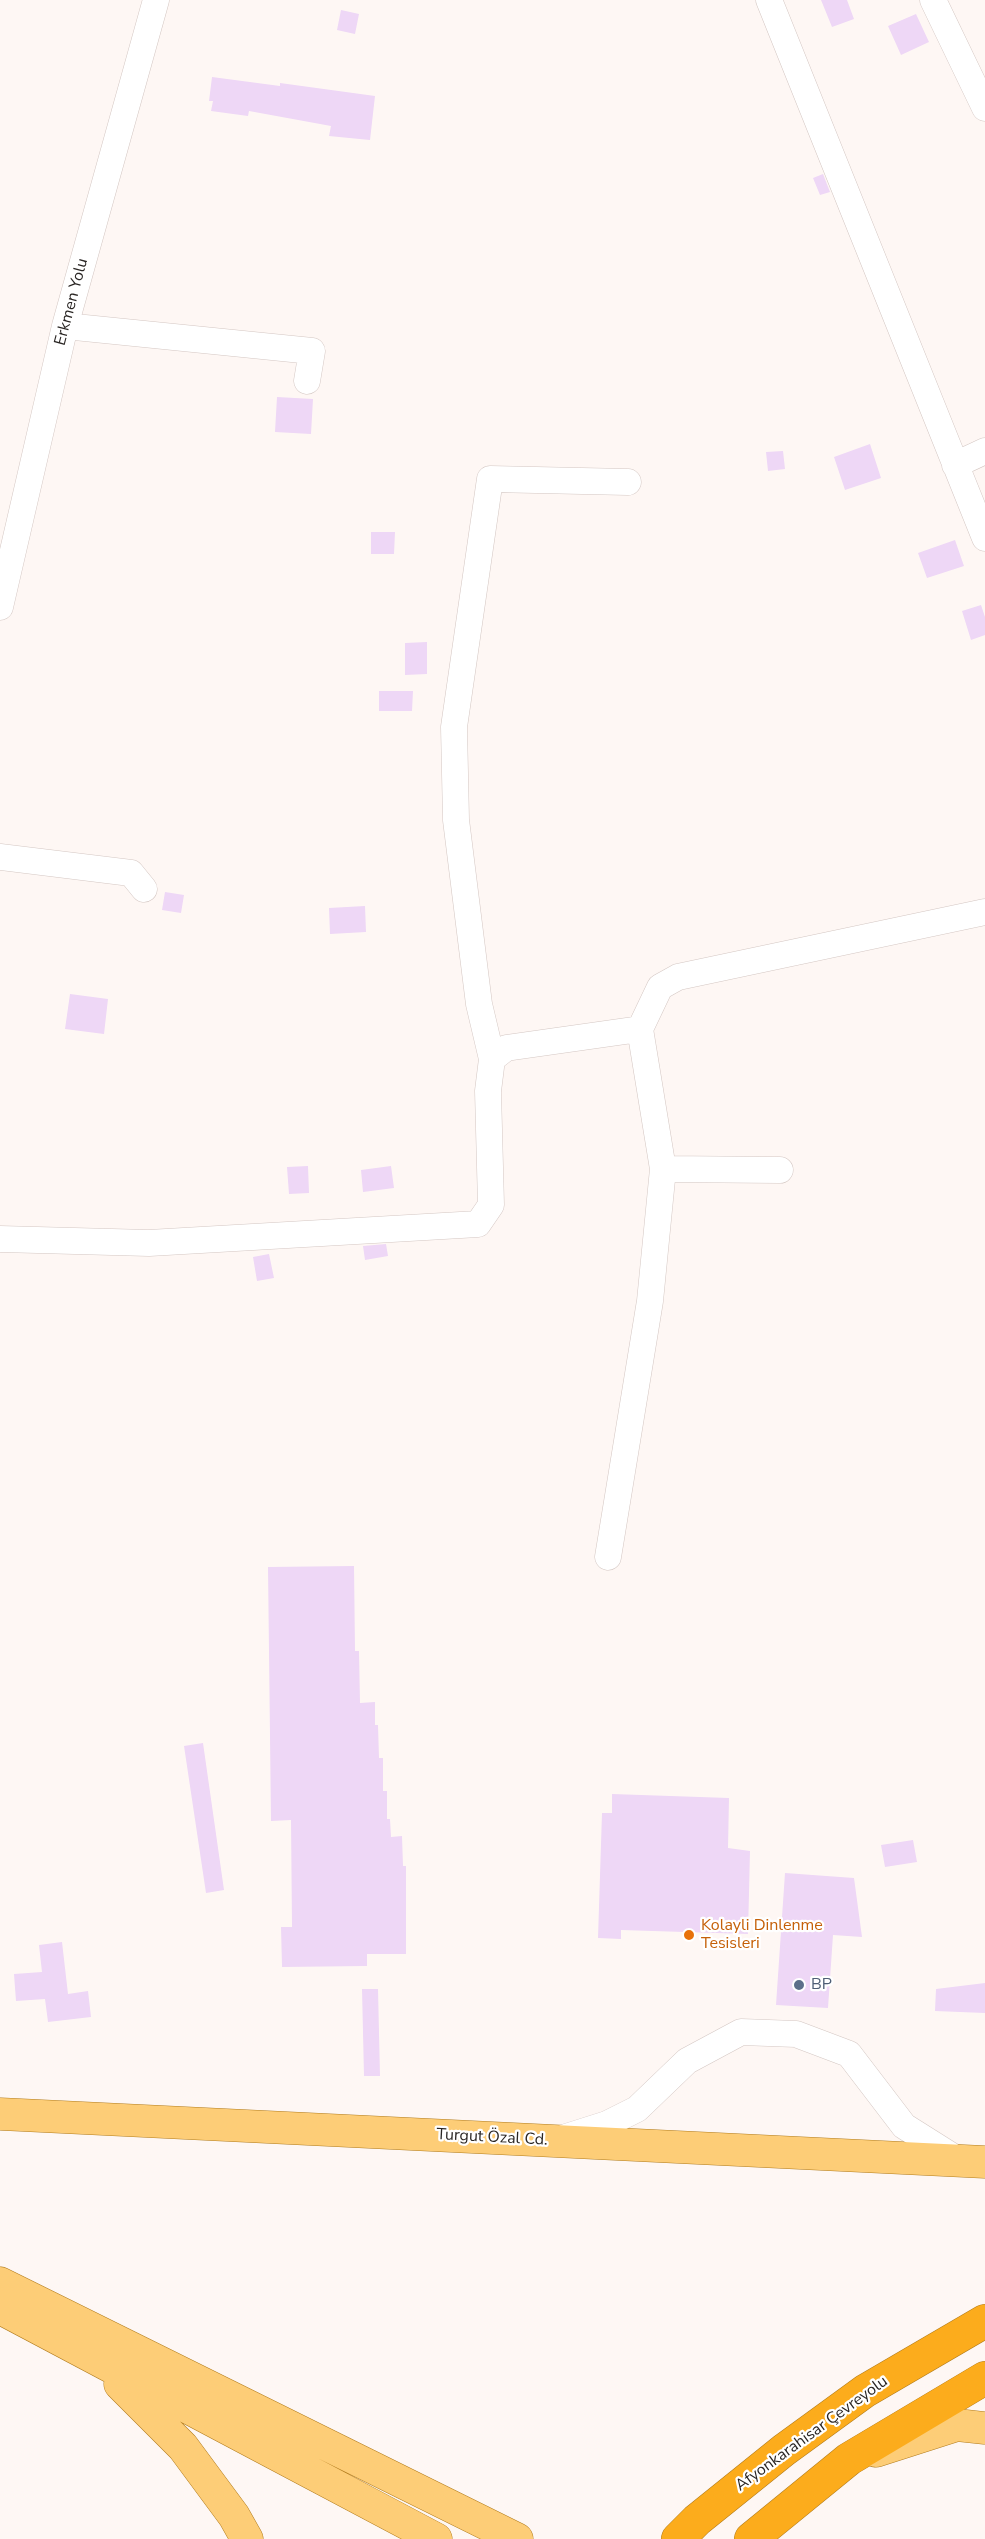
<!DOCTYPE html>
<html>
<head>
<meta charset="utf-8">
<style>
	body { margin:0 }
	canvas { display:block; background:#fef7f4 }
</style>
</head>
<body>
<canvas width="985" height="2539"></canvas>
<script>
const g = document.querySelector('canvas').getContext('2d');
g.lineJoin = 'round';
function fill(path, color) { g.fillStyle = color; g.fill(path, 'evenodd'); }
const shape = rows => new Path2D(rows.map(r => 'M' + r).join(''));
function stroke(path, color, width, dash) { g.strokeStyle = color; g.lineWidth = width; g.lineCap = dash ? 'butt' : 'round'; g.setLineDash(dash || []); g.stroke(path); }
function drawText(font, color, halo, rows, align = 'center') {
  g.font = font + ' "Nunito Sans",sans-serif'; g.lineWidth = 4.5; g.setLineDash([]); g.textBaseline = 'middle'; g.strokeStyle = halo; g.fillStyle = color; for (const [text, x, y, turn = 0] of rows) {
    g.save(); g.translate(x, y); g.rotate((+turn || 0) * Math.PI / 180); g.textAlign = isNaN(turn) ? turn : align; if (halo) g.strokeText(text, 0, 0); g.fillText(text, 0, 0); g.restore();
  }
}
fill(shape([
	[821,0,847,0,854,19,832,27],
	[341,10,359,14,355,34,337,30],
	[916,14,929,42,901,55,888,26],
	[212,77,280,86,280,83,375,96,370,140,329,136,331,126,249,111,248,116,211,111,213,101,209,101],
	[823,174,830,192,820,195,813,178],
	[277,397,313,399,311,434,275,432],
	[870,444,881,478,845,490,834,457],
	[783,451,785,469,768,471,766,452],
	[371,532,395,532,394,554,371,554],
	[955,540,964,566,927,578,918,553],
	[981,605,985,617,985,635,971,640,962,611],
	[427,642,427,674,405,675,405,643],
	[379,691,413,691,412,711,379,711],
	[165,892,184,895,181,913,162,910],
	[365,906,366,932,330,934,329,908],
	[70,994,108,999,104,1034,65,1029],
	[308,1166,309,1193,289,1194,287,1167],
	[391,1166,394,1188,363,1192,361,1170],
	[386,1244,388,1256,365,1260,363,1246],
	[269,1254,274,1278,257,1281,253,1257],
	[354,1566,355,1651,359,1651,360,1703,375,1702,375,1725,378,1725,379,1758,383,1758,383,1791,387,1791,387,1819,390,1819,391,1837,402,1836,403,1866,406,1866,406,1954,367,1954,367,1966,282,1967,281,1927,292,1927,291,1820,271,1821,268,1567],
	[203,1743,224,1890,206,1893,184,1746],
	[612,1794,729,1798,728,1848,750,1851,748,1934,621,1930,621,1939,598,1938,602,1813,612,1813],
	[913,1840,917,1862,885,1867,881,1845],
	[785,1873,854,1878,862,1937,833,1935,828,2008,776,2005],
	[62,1942,68,1994,88,1991,91,2017,48,2022,45,1999,16,2001,14,1974,42,1972,39,1945],
	[985,1983,985,2013,935,2011,936,1989],
	[362,1989,378,1989,380,2076,364,2076]
]), '#eed7f6');
const minor = shape([
	[769,0,985,538],
	[933,0,985,108],
	[65,326,312,351,307,381],
	[955,465,985,451],
	[0,607,65,326,156,0],
	[0,857,131,873,144,889],
	[492,1059,506,1048,640,1029],
	[663,1169,780,1170],
	[0,1239,149,1243,478,1224,491,1205,488,1091,492,1059,479,1004,456,820,454,727,490,479,628,482],
	[608,1557,650,1301,663,1169,640,1029,660,987,678,977,985,912],
	[566,2137,607,2124,637,2109,687,2061,741,2032,796,2034,849,2054,904,2126,958,2160]
]);
const major = shape([
	[0,2114,985,2162],
	[0,2283,517,2539],
	[0,2308,436,2539],
	[120,2384,183,2447,234,2516,247,2539],
	[876,2451,957,2425,985,2428]
]);
const highway = shape([
	[678,2539,697,2520,784,2450,865,2391,985,2321],
	[751,2539,849,2459,985,2378]
]);
stroke(minor, '#d4c7c3', 27);
stroke(major, '#b27d1f', 33);
stroke(highway, '#b27d1f', 34);
stroke(minor, '#fff', 26);
stroke(major, '#fdcd77', 32);
stroke(highway, '#fcac1c', 33);
for (const [x, y, r, color] of [
	[689,1935,6,"#e8710a"],
	[799,1985,6,"#5c6f8a"]
]) { const dot = new Path2D(); dot.arc(x, y, r, 0, 2 * Math.PI); g.fillStyle = color; g.fill(dot); stroke(dot, '#fff', 2); }
drawText('16px', '#2a2624', '#fff', [
	["Erkmen Yolu",72,302,-75],
	["Turgut Özal Cd.",492,2138,3],
	["Afyonkarahisar Çevreyolu",812,2434,-36]
]);
drawText('16px', '#c56008', '#fff', [
	["Kolayli Dinlenme",701,1926],
	["Tesisleri",701,1944]
], 'left');
drawText('16px', '#4e5e75', '#fff', [
	["BP",811,1985]
], 'left');
</script>
</body>
</html>
